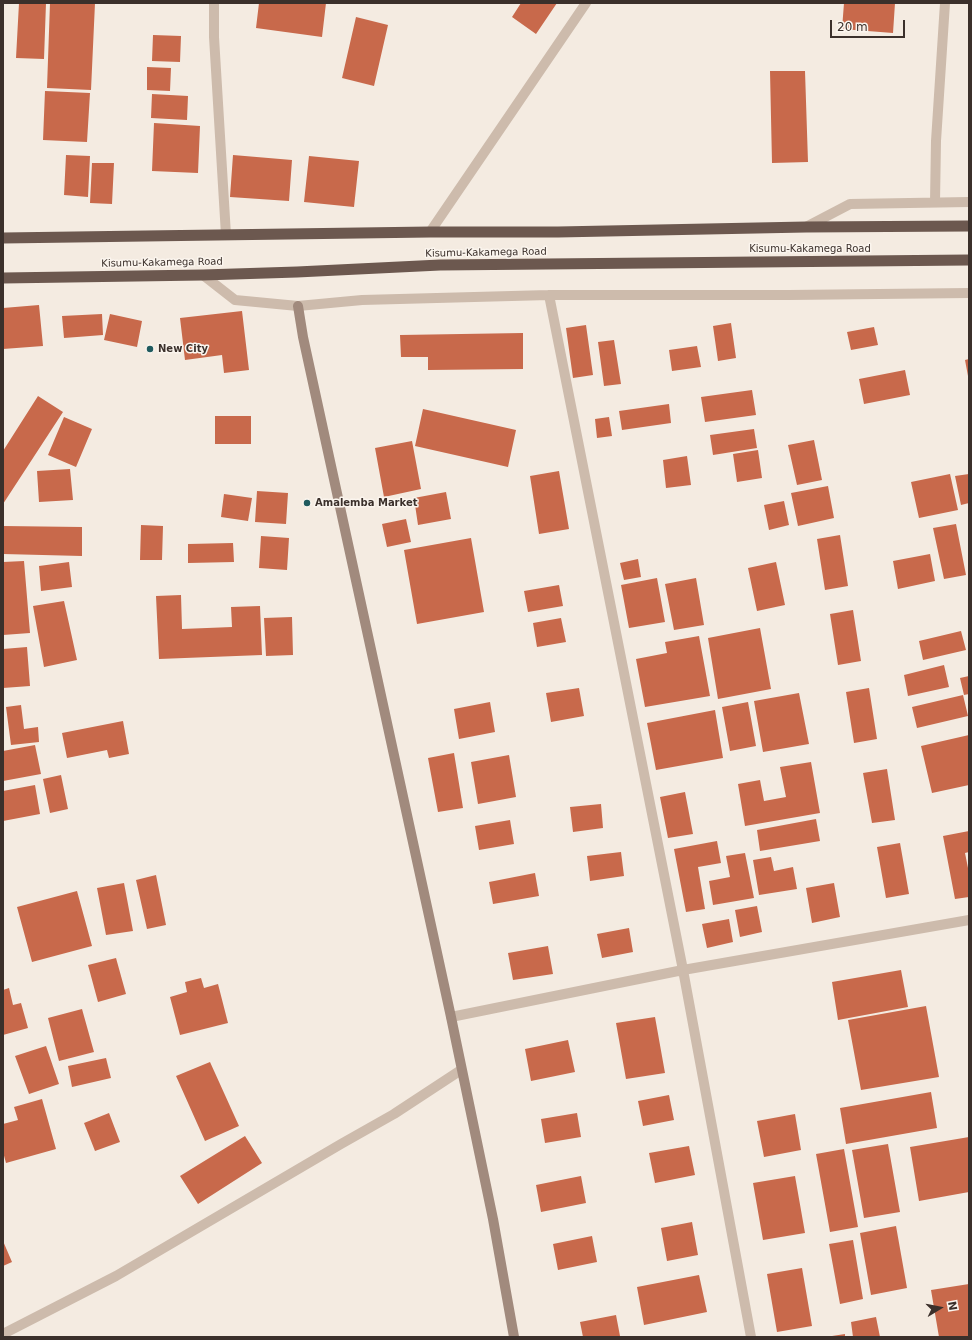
<!DOCTYPE html>
<html>
<head>
<meta charset="utf-8">
<style>
	body { margin:0 }
	#map { position:relative; width:972px; height:1340px; overflow:hidden; background:#f4ebe1; font-family:"DejaVu Sans",sans-serif }
	canvas { display:block }
	.frame { position:absolute; inset:0; border:4px solid #3b302b; pointer-events:none }
	.north { position:absolute; left:920px; top:1288px; width:40px; height:40px; -webkit-text-stroke:3px #fbf5ee; paint-order:stroke; rotate:80deg; font-size:11px; font-weight:700; line-height:16px; text-align:center; color:#3b302b }
	.north::after { content:''; display:block; margin:auto; width:14px; height:18px; background:#3b302b; clip-path:polygon(50% 0,100% 100%,50% 72%,0 100%) }
	.scale { position:absolute; left:830px; top:20px; width:75px; height:18px; box-sizing:border-box; border:2px solid #3b302b; border-top:0; padding-left:5px; font-size:12px; line-height:14px; white-space:nowrap; color:#3b302b; -webkit-text-stroke:3px #fbf5ee; paint-order:stroke }
</style>
</head>
<body>
<div id="map">
<canvas width="972" height="1340"></canvas>
<div class="frame"></div>
<div class="north">N</div>
<div class="scale">20 m</div>
</div>
<script>
const g = document.querySelector('canvas').getContext('2d');
g.lineJoin = 'round';
function fill(path, color) { g.fillStyle = color; g.fill(path, 'evenodd'); }
const shape = rows => new Path2D(rows.map(r => 'M' + r).join(''));
function stroke(path, color, width, dash) { g.strokeStyle = color; g.lineWidth = width; g.lineCap = dash ? 'butt' : 'round'; g.setLineDash(dash || []); g.stroke(path); }
function drawText(font, color, halo, rows, align = 'center') {
  g.font = font + ' "DejaVu Sans",sans-serif'; g.lineWidth = 3; g.setLineDash([]); g.textBaseline = 'middle'; g.strokeStyle = halo; g.fillStyle = color; for (const [text, x, y, turn = 0] of rows) {
    g.save(); g.translate(x, y); g.rotate((+turn || 0) * Math.PI / 180); g.textAlign = isNaN(turn) ? turn : align; if (halo) g.strokeText(text, 0, 0); g.fillText(text, 0, 0); g.restore();
  }
}
fill(shape([
	[19,3,46,3,44,59,16,58],
	[50,3,95,3,91,90,47,88],
	[259,3,326,3,322,37,256,28],
	[521,3,557,3,536,34,512,17],
	[844,3,895,3,893,33,842,29],
	[356,17,388,25,374,86,342,78],
	[153,35,181,36,180,62,152,61],
	[147,67,171,68,170,91,147,90],
	[770,71,805,71,808,162,772,163],
	[45,91,90,93,87,142,43,140],
	[152,94,188,96,187,120,151,118],
	[154,123,200,126,198,173,152,171],
	[66,155,90,156,88,197,64,195],
	[233,155,292,160,289,201,230,197],
	[309,156,359,161,354,207,304,202],
	[92,163,114,163,112,204,90,203],
	[39,305,43,346,3,349,3,308],
	[242,311,249,370,224,373,222,355,185,360,180,318],
	[102,314,103,335,64,338,62,316],
	[110,314,142,321,137,347,104,340],
	[731,323,736,358,718,361,713,326],
	[586,325,593,375,573,378,566,328],
	[874,327,878,345,851,350,847,332],
	[523,333,523,369,428,370,428,357,401,357,400,335],
	[614,340,621,384,604,386,598,342],
	[697,346,701,367,672,371,669,350],
	[969,359,969,376,968,376,965,360],
	[905,370,910,395,864,404,859,379],
	[752,390,756,415,705,422,701,397],
	[38,396,63,412,3,504,3,451],
	[669,404,671,423,622,430,619,411],
	[423,409,516,430,508,467,415,446],
	[215,416,251,416,251,444,215,444],
	[64,417,92,429,76,467,48,455],
	[609,417,612,436,597,438,595,419],
	[754,429,757,448,713,455,710,435],
	[814,440,822,480,797,485,788,445],
	[412,441,421,489,384,497,375,448],
	[758,450,762,478,737,482,733,454],
	[687,456,691,485,666,488,663,460],
	[70,469,73,500,39,502,37,471],
	[559,471,569,529,539,534,530,476],
	[950,474,958,510,919,518,911,482],
	[969,474,969,503,961,505,955,476],
	[828,486,834,518,798,526,791,493],
	[257,491,288,493,286,524,255,522],
	[446,492,451,519,418,525,414,498],
	[224,494,252,498,248,521,221,517],
	[784,501,789,525,769,530,764,505],
	[406,519,411,542,387,547,382,524],
	[956,524,966,575,944,579,933,528],
	[141,525,163,526,162,560,140,560],
	[3,526,82,527,82,556,3,554],
	[840,535,848,586,825,590,817,539],
	[261,536,289,538,287,570,259,568],
	[471,538,484,612,417,624,404,550],
	[233,543,234,562,188,563,188,544],
	[930,554,935,581,898,589,893,561],
	[638,559,641,577,624,580,620,563],
	[24,561,30,633,3,635,3,562],
	[69,562,72,587,41,591,39,566],
	[776,562,785,605,757,611,748,568],
	[657,578,665,622,629,628,621,585],
	[696,578,704,625,674,630,665,584],
	[559,585,563,606,528,612,524,591],
	[181,595,182,629,232,627,231,607,260,606,262,655,159,659,156,596],
	[64,601,77,660,44,667,33,606],
	[853,610,861,661,838,665,830,614],
	[292,617,293,655,266,656,264,618],
	[561,618,566,642,537,647,533,623],
	[760,628,771,689,718,699,708,638],
	[961,631,966,650,923,660,919,641],
	[699,636,710,696,645,707,636,659,667,653,665,642],
	[27,647,30,686,3,688,3,649],
	[944,665,949,687,908,696,904,675],
	[969,676,969,694,964,695,960,678],
	[579,688,584,716,551,722,546,693],
	[869,688,877,739,854,743,846,692],
	[799,693,809,744,763,752,754,701],
	[963,695,968,716,917,728,912,707],
	[490,702,495,732,459,739,454,709],
	[748,702,756,746,730,751,722,707],
	[21,705,24,729,38,727,39,742,11,745,6,707],
	[715,710,723,758,656,770,647,723],
	[123,721,129,754,109,758,107,750,67,758,62,733],
	[969,735,969,785,932,793,921,746],
	[35,745,41,774,3,781,3,751],
	[454,753,463,808,438,812,428,758],
	[509,755,516,797,478,804,471,762],
	[811,762,820,813,745,826,738,784,760,780,764,801,786,797,780,767],
	[887,769,895,820,872,823,863,773],
	[61,775,68,809,50,813,43,779],
	[35,785,40,814,3,821,3,791],
	[685,792,693,834,668,838,660,797],
	[601,804,603,828,573,832,570,807],
	[816,819,820,841,760,851,757,830],
	[510,820,514,844,479,850,475,826],
	[969,831,969,852,965,853,969,873,969,897,955,899,943,836],
	[717,841,721,863,698,867,705,909,686,912,674,849],
	[900,843,909,894,886,898,877,847],
	[621,852,624,876,590,881,587,856],
	[745,853,754,898,713,905,709,881,730,877,726,856],
	[771,857,774,871,793,867,797,889,759,895,753,860],
	[535,873,539,896,493,904,489,882],
	[156,875,166,925,147,929,136,880],
	[124,883,133,931,106,935,97,888],
	[834,883,840,917,812,923,806,888],
	[77,891,92,946,32,962,17,907],
	[757,906,762,932,740,937,735,910],
	[729,919,733,942,707,948,702,924],
	[629,928,633,952,602,958,597,934],
	[548,946,553,974,513,980,508,953],
	[116,958,126,994,98,1002,88,965],
	[901,970,908,1007,838,1020,832,982],
	[201,978,204,988,218,984,228,1023,180,1035,170,997,187,992,185,982],
	[9,988,13,1005,21,1003,28,1028,3,1035,3,990],
	[926,1006,939,1077,861,1090,848,1020],
	[82,1009,94,1052,59,1061,48,1018],
	[655,1017,665,1073,626,1079,616,1023],
	[568,1040,575,1072,531,1081,525,1049],
	[46,1046,59,1084,29,1094,15,1056],
	[106,1058,111,1078,72,1087,68,1066],
	[210,1062,239,1126,205,1141,176,1076],
	[931,1092,937,1128,846,1144,840,1108],
	[669,1095,674,1120,643,1126,638,1101],
	[42,1099,56,1149,6,1163,3,1152,3,1124,18,1120,14,1107],
	[109,1113,120,1142,95,1151,84,1123],
	[577,1113,581,1137,545,1143,541,1119],
	[795,1114,801,1150,764,1157,757,1121],
	[245,1136,262,1163,198,1204,180,1176],
	[969,1137,969,1192,919,1201,910,1147],
	[888,1144,900,1212,864,1218,852,1150],
	[689,1146,695,1175,655,1183,649,1153],
	[844,1149,858,1227,830,1232,816,1154],
	[581,1176,586,1203,541,1212,536,1185],
	[795,1176,805,1233,763,1240,753,1183],
	[692,1222,698,1255,667,1261,661,1228],
	[896,1226,907,1288,871,1295,860,1233],
	[592,1236,597,1262,558,1270,553,1244],
	[853,1240,863,1299,840,1304,829,1244],
	[3,1241,12,1262,3,1266],
	[802,1268,812,1326,777,1332,767,1274],
	[699,1275,707,1312,644,1325,637,1287],
	[969,1284,969,1337,939,1337,931,1290],
	[616,1315,620,1336,583,1337,580,1322],
	[876,1317,880,1337,853,1337,851,1322],
	[845,1334,845,1337,832,1337,832,1336]
]), '#c8694b');
stroke(shape([
	[214,3,214,37,226,235],
	[935,202,936,141,945,3],
	[806,227,850,204,969,202],
	[430,232,586,3],
	[203,275,235,300,298,306,362,300,549,295,789,295,969,293],
	[549,295,683,970,751,1337],
	[451,1017,683,970,969,920],
	[3,1334,116,1276,341,1144,394,1114,461,1070]
]), '#cdbbac', 10);
stroke(shape([
	[298,306,303,337,451,1017,493,1219,514,1337]
]), '#a18a7d', 10);
stroke(shape([
	[3,238,430,232,558,232,806,227,969,226],
	[3,278,203,275,297,272,440,265,969,260]
]), '#6c584f', 11);
for (const [x, y, r, color] of [
	[150,349,4,"#1f5a5e"],
	[307,503,4,"#1f5a5e"]
]) { const dot = new Path2D(); dot.arc(x, y, r, 0, 2 * Math.PI); g.fillStyle = color; g.fill(dot); stroke(dot, '#fbf5ee', 1.5); }
drawText('10px', '#3b302b', '#fbf5ee', [
	["Kisumu-Kakamega Road",810,249],
	["Kisumu-Kakamega Road",486,253,-1],
	["Kisumu-Kakamega Road",162,263,-1]
]);
drawText('bold 10px', '#3b302b', '#fbf5ee', [
	["New City",158,349],
	["Amalemba Market",315,503]
], 'left');
</script>
</body>
</html>
